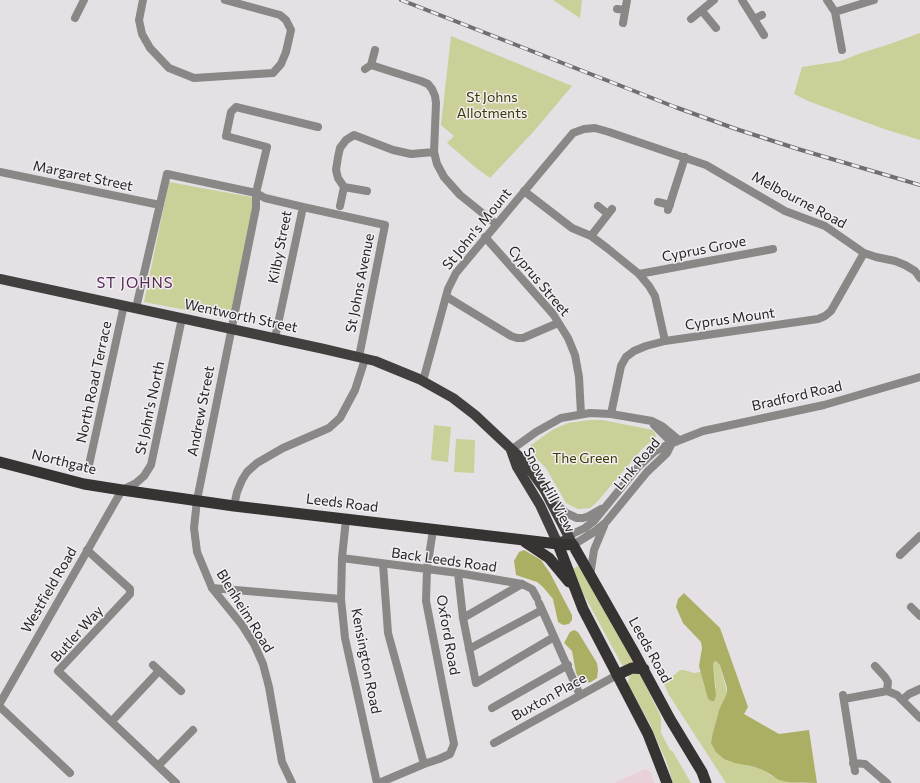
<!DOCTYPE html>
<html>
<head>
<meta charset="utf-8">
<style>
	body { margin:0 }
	canvas { display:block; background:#e4e0e4 }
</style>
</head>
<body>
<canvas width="920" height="783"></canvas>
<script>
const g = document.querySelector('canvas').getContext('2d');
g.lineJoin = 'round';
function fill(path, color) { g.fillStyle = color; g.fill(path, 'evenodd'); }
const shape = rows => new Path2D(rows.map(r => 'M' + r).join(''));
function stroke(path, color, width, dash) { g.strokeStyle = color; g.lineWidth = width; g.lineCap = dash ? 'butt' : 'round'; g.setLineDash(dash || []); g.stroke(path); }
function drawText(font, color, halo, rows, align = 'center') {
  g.font = font + ' Commissioner,sans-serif'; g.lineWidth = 3; g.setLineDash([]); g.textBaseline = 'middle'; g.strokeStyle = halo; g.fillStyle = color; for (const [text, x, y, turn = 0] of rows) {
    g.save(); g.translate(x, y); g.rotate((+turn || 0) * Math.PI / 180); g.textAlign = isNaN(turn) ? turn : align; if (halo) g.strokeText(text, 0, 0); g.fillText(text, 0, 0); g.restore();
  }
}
fill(shape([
	[645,769,648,770,651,773,654,783,614,783]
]), '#e9d1da');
fill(shape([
	[553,0,582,0,580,18],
	[920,33,920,140,884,129,808,101,794,94,802,67,841,61,861,53,887,45],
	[451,36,572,86,534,131,490,178,475,167,447,143,454,136,441,125],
	[169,182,251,197,253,200,253,205,231,314,228,316,223,317,144,302],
	[590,420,602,420,648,429,652,430,655,433,656,437,642,449,597,502,590,508,578,509,566,503,546,468,529,451,528,449,530,446,552,430,568,423],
	[434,425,451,427,448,462,431,460],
	[456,439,475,440,474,473,454,472],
	[578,566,584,575,635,663,624,666,622,665,583,593,573,569],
	[716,661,720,665,727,693,719,710,713,731,747,766,755,767,765,771,771,776,802,783,726,783,669,695,664,684,680,670,684,670,694,673,701,672,708,699,716,688,713,665,714,662],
	[632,673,637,673,641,676,661,717,661,733,670,750,673,752,691,783,673,783,667,763,650,724,628,684,629,676]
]), '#cbcf98');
fill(shape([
	[524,550,541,560,550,573,572,615,572,620,569,624,563,625,558,622,553,599,543,587,537,582,516,575,514,561,519,552],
	[684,593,720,628,748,707,744,714,779,734,809,730,817,783,788,782,779,780,765,771,755,767,735,763,724,759,716,752,711,743,713,732,719,710,727,693,727,688,720,665,716,661,714,662,713,665,716,696,714,701,712,701,708,699,699,666,702,648,701,642,683,623,676,607,678,599],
	[574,630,578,632,597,663,598,670,597,678,591,682,586,683,581,681,576,673,572,651,564,643,570,632]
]), '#abaf64');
stroke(shape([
	[143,0,139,20,142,34,150,48,169,68,194,78,273,73,281,64,286,52,291,30,286,20,280,15,225,0],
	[742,0,764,35],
	[827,0,835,12,842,50],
	[617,9,625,10],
	[702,11,716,28],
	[835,12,874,0],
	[75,18,84,0],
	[691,19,714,0],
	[754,19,762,15],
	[623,23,627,0],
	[371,65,421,81,428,84,432,89,435,96,436,103,434,152,437,164,444,177,460,195,496,224],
	[365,69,371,65,375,50],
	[0,172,160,205],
	[344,187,338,178,336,170,338,157,340,148,346,140,354,135,393,150,411,154,434,152],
	[524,191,572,228,591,236,607,248,639,274,649,286,655,296,665,341],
	[658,202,670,205],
	[340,206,344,187,367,191],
	[598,206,608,214],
	[303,207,385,225,359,357],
	[668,210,685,157],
	[591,236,612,209],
	[485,237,553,314,568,338,575,355,579,377,581,414],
	[639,274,773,249],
	[447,297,511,336,517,338,523,338,558,323],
	[136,308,167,174,256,193,265,198,303,207,275,338],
	[423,381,448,289,456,273,573,133,584,129,595,128,609,132,706,165,785,211,825,226,864,253,876,257,895,261,905,265,915,271,920,278],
	[611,414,621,366,626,357,634,351,646,346,665,341,818,319,825,316,831,311,864,253],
	[89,465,124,305],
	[122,490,136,483,144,476,151,465,182,318],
	[234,506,237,492,242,480,247,472,257,463,283,448,329,428,340,418,355,390,365,359],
	[346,519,342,558,341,599,345,638,377,783],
	[87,550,130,589,130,594,58,671,176,783],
	[900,555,920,536],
	[342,558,458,573,522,584,532,589,537,598],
	[383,564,388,633,424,764],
	[458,573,463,618,476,683,554,637],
	[212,588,341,599],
	[539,603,580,695],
	[911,607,920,616],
	[463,618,522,584],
	[469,649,542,610],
	[153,665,181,691],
	[875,666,885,677,888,682,887,691],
	[843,695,855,771],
	[844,699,887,691,897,695,920,718],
	[902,700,909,694,920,689],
	[0,707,70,773],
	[492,708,568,665],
	[112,721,159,671],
	[494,743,617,675],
	[853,763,865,764,887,783],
	[158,766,193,730],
	[292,783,282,762,269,687,263,664,254,644,242,625,212,588,197,552,194,528,197,500,256,208,256,193,267,147,226,136,231,112,236,107,318,127],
	[379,783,424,764,439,759,450,754,454,744,426,601,427,569,433,530]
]), '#8a8787', 8);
stroke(shape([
	[654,425,672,443],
	[511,450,536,432,561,418,590,413,611,414,652,421,662,426,679,440],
	[550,498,566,513,577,518,583,518,589,516,601,509],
	[568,536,585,528,594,521,638,467,654,452,665,446,703,431,824,405,920,377],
	[573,545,594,532,606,522,647,472,667,453,672,443],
	[590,576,594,550,604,526],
	[0,703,122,490]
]), '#8a8787', 8);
stroke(shape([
	[0,279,324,349,375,361,419,379,453,398,475,415,524,461,544,489,573,545],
	[511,450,517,467,540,505,558,544,563,541]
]), '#433f3f', 10);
stroke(shape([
	[0,462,84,484,122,490,234,506,558,544,573,545,635,654,670,719,702,772,706,783],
	[525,542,549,558,569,582],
	[558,544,583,609,648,734,667,783],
	[617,675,632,668,644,669]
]), '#373332', 11);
const rail = shape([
	[401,0,675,107,736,129,798,149,920,185]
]);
stroke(rail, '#716e71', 4);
stroke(rail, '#f2eef1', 2.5, [8]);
drawText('14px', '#393b00', '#f2eef1', [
	["St Johns",492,97],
	["Allotments",492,113],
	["The Green",585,458]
]);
drawText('14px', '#262426', '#f2eef1', [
	["Margaret Street",83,176,12],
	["Melbourne Road",799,200,28],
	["St John's Mount",477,229,-51],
	["Kilby Street",280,247,-79],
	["Cyprus Grove",704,249,-11],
	["Cyprus Street",539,281,50],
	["St Johns Avenue",360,283,-79],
	["Wentworth Street",241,316,12],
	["Cyprus Mount",730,319,-8],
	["North Road Terrace",94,382,-78],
	["Bradford Road",797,396,-13],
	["St John's North",150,408,-78],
	["Andrew Street",201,411,-79],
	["Northgate",64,462,14],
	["Link Road",637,464,-50],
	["Snow Hill View",549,490,62],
	["Leeds Road",342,503,7],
	["Back Leeds Road",444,560,8],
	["Westfield Road",49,590,-60],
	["Blenheim Road",245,611,58],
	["Butler Way",77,634,-48],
	["Oxford Road",448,635,80],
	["Leeds Road",650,650,61],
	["Kensington Road",366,661,79],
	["Buxton Place",549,697,-29]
]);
g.letterSpacing = '1px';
drawText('15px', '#57285a', '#f2eef1', [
	["ST JOHNS",135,283]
]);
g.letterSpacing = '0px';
</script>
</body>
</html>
